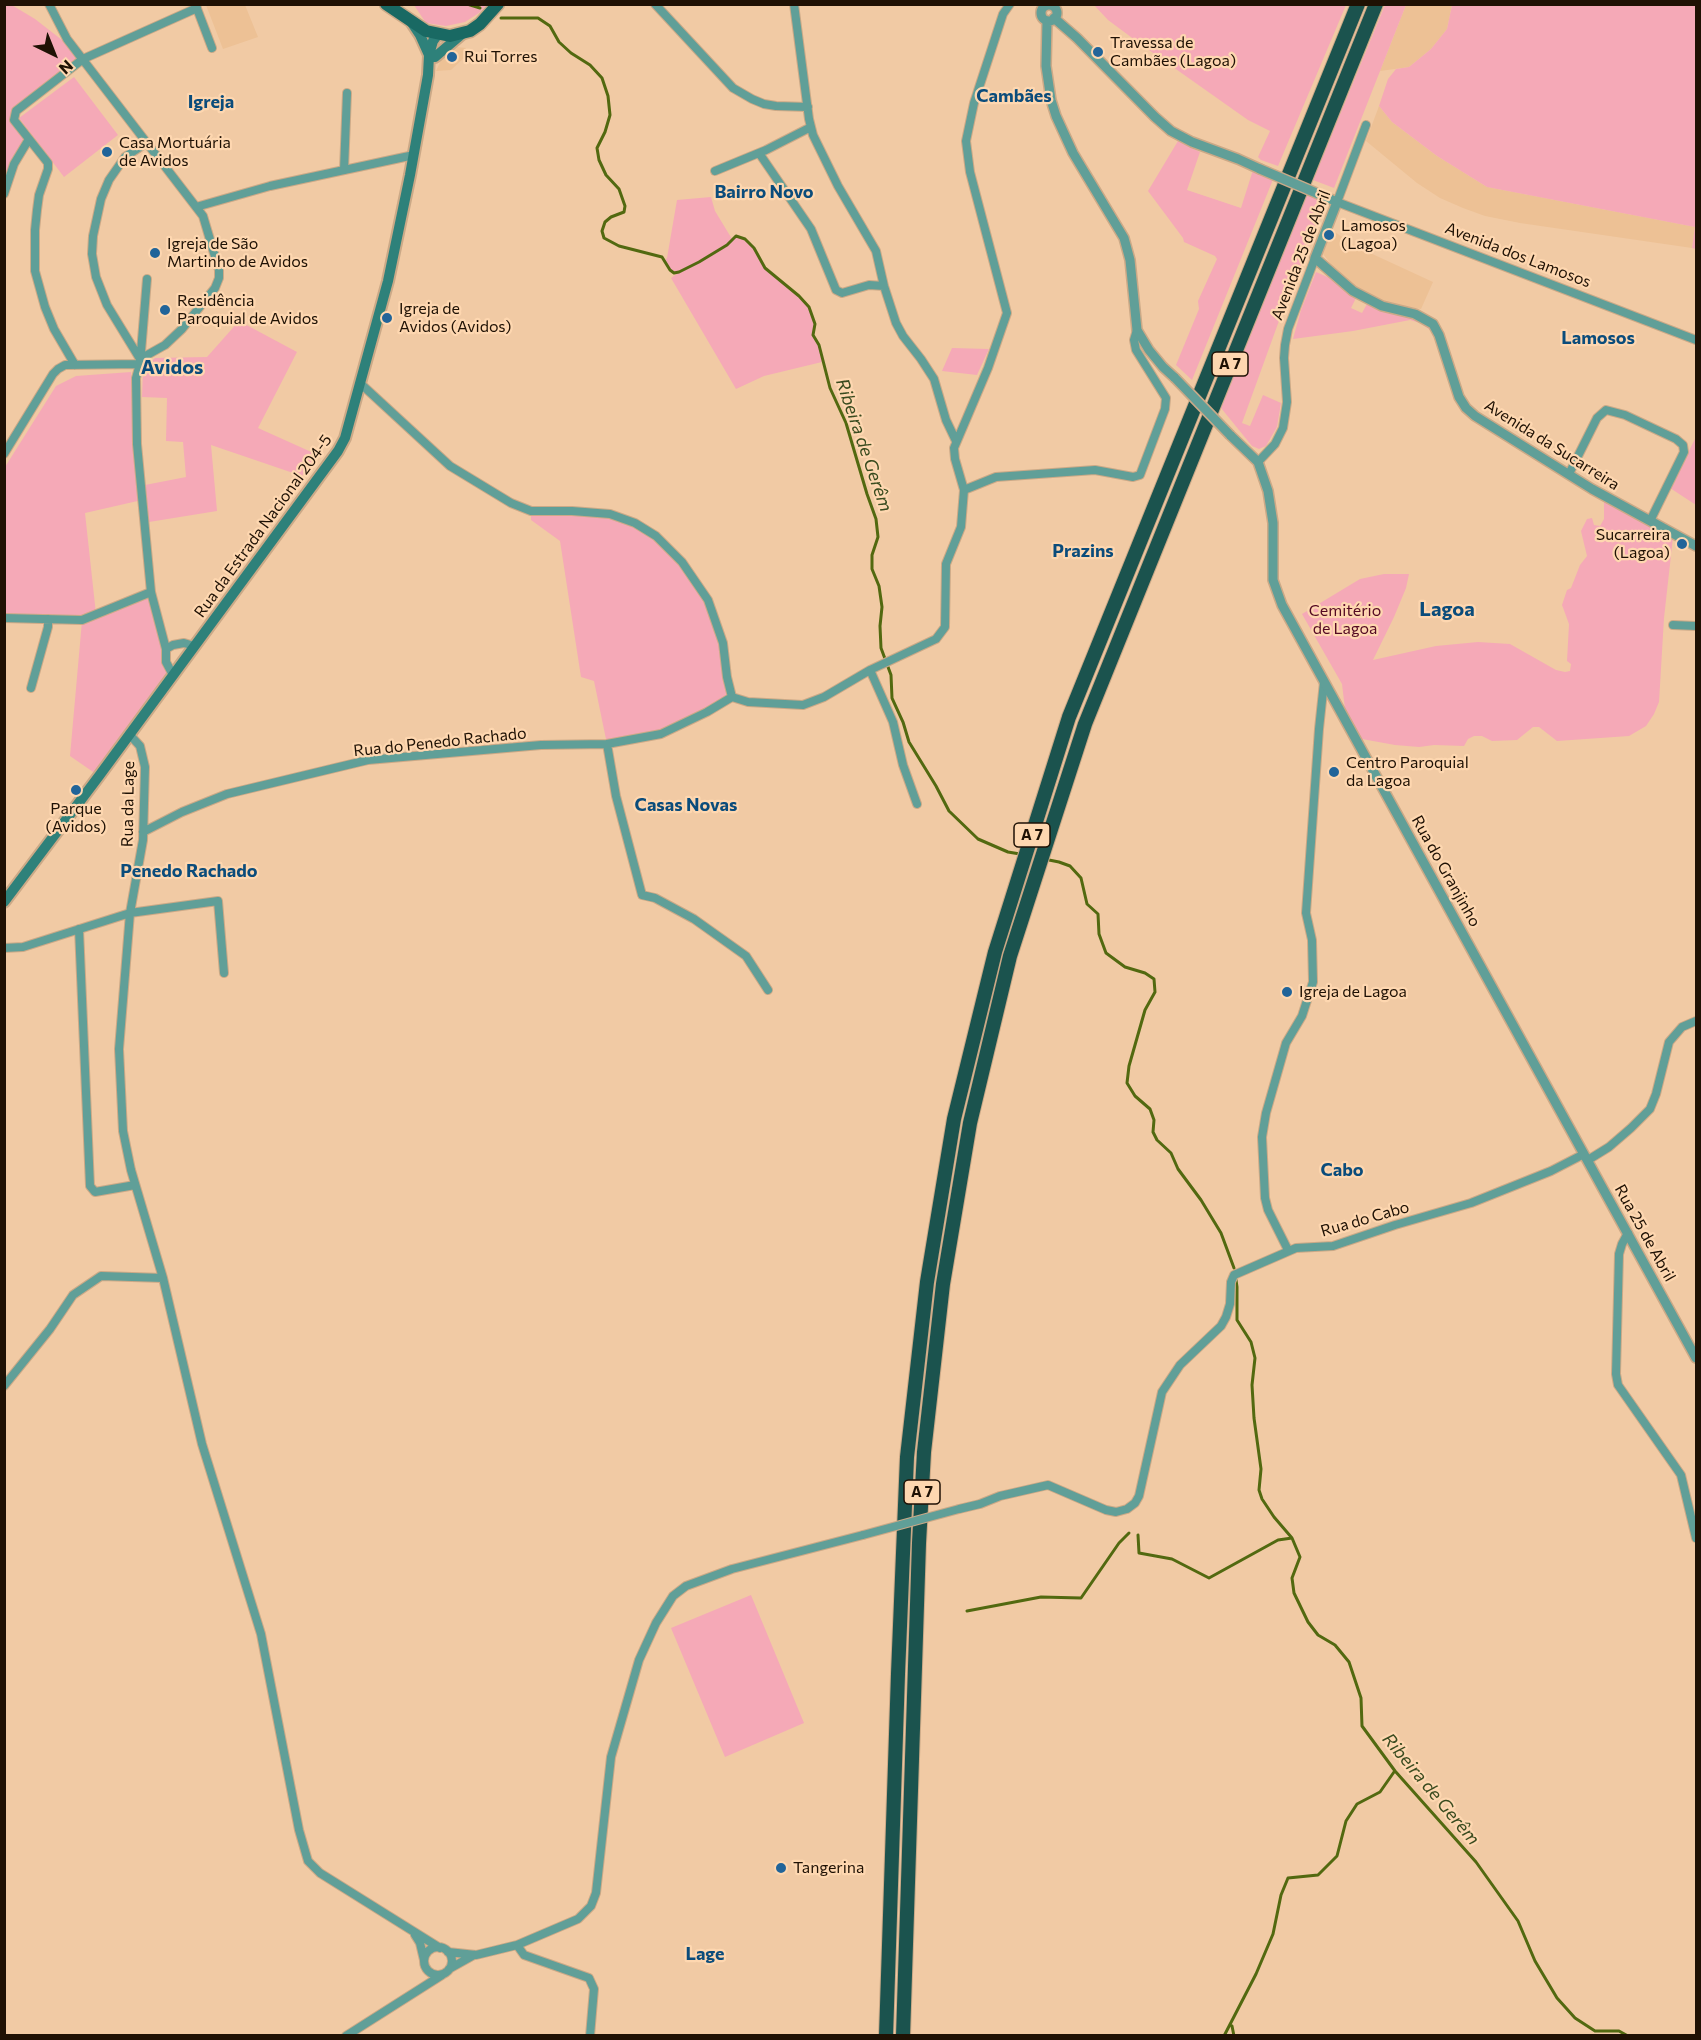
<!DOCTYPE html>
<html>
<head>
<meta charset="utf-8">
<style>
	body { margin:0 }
	#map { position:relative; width:1701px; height:2040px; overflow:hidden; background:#f1caa4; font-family:Commissioner,sans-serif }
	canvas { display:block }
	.frame { position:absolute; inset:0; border:6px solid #1f1104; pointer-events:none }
	.north { position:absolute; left:24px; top:24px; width:60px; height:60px; -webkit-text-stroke:4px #fed7b0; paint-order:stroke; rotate:137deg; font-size:16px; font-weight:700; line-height:24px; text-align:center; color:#1f1104 }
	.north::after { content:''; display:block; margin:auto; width:21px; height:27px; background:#1f1104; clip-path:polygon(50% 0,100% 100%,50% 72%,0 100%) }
</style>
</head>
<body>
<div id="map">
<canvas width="1701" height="2040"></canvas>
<div class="frame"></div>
<div class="north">N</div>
</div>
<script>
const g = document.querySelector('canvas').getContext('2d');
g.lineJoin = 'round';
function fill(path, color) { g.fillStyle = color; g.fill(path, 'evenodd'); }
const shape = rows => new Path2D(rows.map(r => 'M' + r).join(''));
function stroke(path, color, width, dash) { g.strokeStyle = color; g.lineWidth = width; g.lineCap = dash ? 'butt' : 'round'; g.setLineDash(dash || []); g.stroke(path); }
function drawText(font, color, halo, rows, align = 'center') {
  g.font = font + ' Commissioner,sans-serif'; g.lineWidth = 4.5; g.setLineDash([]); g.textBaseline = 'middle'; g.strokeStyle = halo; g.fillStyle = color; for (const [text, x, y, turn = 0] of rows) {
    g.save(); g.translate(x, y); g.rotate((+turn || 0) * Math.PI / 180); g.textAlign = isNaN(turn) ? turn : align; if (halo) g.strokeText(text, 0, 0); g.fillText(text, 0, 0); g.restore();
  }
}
fill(shape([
	[206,5,245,5,258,37,223,49],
	[1406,5,1452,5,1447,29,1431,49,1409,67,1380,71],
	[457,47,466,48,466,56,451,70,436,71,443,56],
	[1379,106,1392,122,1437,156,1487,187,1695,227,1692,248,1520,223,1485,216,1463,208,1440,198,1417,183,1366,141],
	[1332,230,1355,246,1433,282,1421,309,1395,305,1376,299,1352,286,1341,277,1323,254]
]), '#edc195');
fill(shape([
	[10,4,35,19,62,40,67,39,83,59,16,111,14,120,27,137,5,186,4,5],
	[414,5,487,5,479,13,465,22,446,26,426,23],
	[1094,5,1346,5,1278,166,1261,160,1258,157,1270,131,1248,120,1139,43,1108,20],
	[1385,5,1406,5,1334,188,1313,180],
	[1452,5,1696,5,1696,249,1692,248,1695,227,1487,187,1437,156,1392,122,1379,106,1388,79,1396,69,1409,67,1431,49,1447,29],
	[74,77,118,135,64,177,19,118],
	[1178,141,1200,152,1187,190,1241,208,1253,170,1274,177,1192,380,1176,365,1199,309,1198,301,1217,259,1215,256,1184,242,1183,238,1148,191],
	[1307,194,1326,203,1284,307,1242,423,1250,426,1263,395,1281,403,1277,427,1266,446,1259,449,1252,446,1221,408],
	[711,197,715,211,732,239,736,236,745,239,754,248,765,268,799,296,809,307,815,324,813,335,819,345,822,362,764,376,736,389,671,278,678,273,670,270,665,261,667,258,677,200],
	[1316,272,1330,278,1356,298,1351,308,1362,313,1367,304,1419,320,1430,327,1433,332,1420,323,1410,320,1353,331,1293,339,1301,310],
	[239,321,297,352,258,428,318,455,302,476,211,445,217,511,149,522,145,485,186,477,183,442,166,441,167,398,142,397,143,369,155,358,207,357],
	[952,348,953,348,989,349,977,375,942,371],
	[131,372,142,500,85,513,96,614,151,592,173,675,99,776,70,756,82,621,5,618,5,467,56,386,76,376],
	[1696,437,1696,505,1670,488],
	[1604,501,1673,537,1664,618,1659,702,1654,714,1646,726,1629,736,1557,741,1539,727,1533,727,1517,740,1492,741,1482,736,1474,736,1468,739,1464,746,1434,745,1419,747,1395,745,1362,739,1345,709,1342,684,1302,614,1360,579,1384,574,1409,574,1406,588,1394,617,1373,660,1436,646,1478,642,1510,644,1556,670,1565,672,1570,671,1571,664,1567,661,1569,624,1562,605,1567,590,1571,588,1580,565,1587,556,1581,531,1587,519,1592,518,1594,525,1600,526,1604,519],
	[531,511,610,514,635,523,682,562,708,600,723,643,732,697,674,728,607,744,594,681,581,677,560,541,531,520],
	[751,1595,804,1723,725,1757,671,1628]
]), '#f5a9b7');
stroke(shape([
	[467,4,480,8],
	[501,18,538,18,550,26,559,42,571,53,590,65,602,78,608,96,610,115,605,132,597,148,599,160,606,175,619,189,625,206,624,212,611,217,605,222,602,231,604,238,619,246,662,257,670,270,674,273,679,272,699,262,727,245,736,236,745,239,754,248,765,268,799,296,809,307,815,324,813,335,819,345,830,388,846,423,867,494,876,519,878,537,872,555,872,569,879,586,882,607,880,626,881,648,891,675,892,698,903,722,909,742,936,786,949,811,978,839,1008,852,1020,854],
	[1044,859,1059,862,1070,866,1081,878,1087,904,1098,914,1099,934,1106,953,1125,967,1145,973,1154,979,1155,992,1145,1010,1129,1066,1127,1083,1135,1096,1150,1109,1154,1120,1153,1132,1157,1140,1171,1153,1178,1169,1201,1200,1221,1233,1234,1268],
	[1236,1280,1237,1287,1237,1320,1251,1342,1255,1358,1252,1385,1254,1418,1261,1469,1259,1490,1262,1499,1274,1517,1292,1538,1300,1557,1292,1578,1294,1593,1308,1622,1318,1635,1335,1645,1349,1662,1361,1698,1362,1726,1395,1771,1476,1862,1518,1921,1535,1961,1557,1998,1575,2018,1595,2031,1619,2031,1628,2036],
	[1138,1535,1139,1553,1172,1559,1209,1578,1278,1540,1292,1538],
	[967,1611,1041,1597,1081,1598,1119,1543,1129,1533],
	[1232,2026,1234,2036],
	[1224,2036,1256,1974,1273,1934,1281,1895,1288,1878,1318,1875,1337,1856,1346,1821,1357,1804,1380,1792,1394,1772]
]), '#526910', 3);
const minor = shape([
	[49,4,67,39,203,216,219,270,219,278,215,288,182,329,165,345,140,359],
	[655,4,733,88,752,99,764,104,776,106,808,107],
	[794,4,809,119,813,135,838,186,876,251,884,286,896,323,903,336,921,359,934,379,946,420,956,441],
	[1042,4,1044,7],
	[196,6,212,48],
	[1366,125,1337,202,1696,340],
	[759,153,811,229,836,290,842,293,869,285,884,286],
	[344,170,347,93],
	[715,171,766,150,811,127],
	[4,194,14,164,29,139],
	[196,207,270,186,414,155],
	[147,279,140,364,136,378,137,444,151,592,166,649],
	[140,359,107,305,96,277,92,254,93,236,101,199,109,180,125,157,146,143],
	[75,365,54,329,45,307,35,271,35,230,37,210,39,195,48,169,48,163,14,120,16,111,83,59,197,8],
	[361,384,450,466,511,503,531,511,572,511,610,514,635,523,656,536,682,562,708,600,723,643,727,677,732,697],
	[4,454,53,374,58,369,65,365,140,364],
	[1258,462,1275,444,1283,428,1287,402,1284,358,1285,345,1288,329,1315,258],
	[1569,474,1597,418,1606,410,1625,415,1676,439,1683,445,1684,452,1651,519],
	[964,490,996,477,1095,470,1133,477,1140,475,1165,409,1166,398,1136,350,1134,340,1137,330],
	[4,618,82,620,151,592],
	[1673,625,1696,626],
	[870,670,893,722,903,765,917,804],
	[173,675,166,662,166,649,173,645,184,643,194,646],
	[31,688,48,627,48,619],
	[732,697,748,702,803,705,824,697,870,670,936,639,945,627,946,564,961,527,964,490,955,459,954,448,988,368,1007,313,970,172,966,141,974,103,1003,14,1010,4],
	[732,697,707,712,661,734,607,744,616,796,642,895,655,898,694,919,746,956,768,990],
	[129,734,140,746,145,767,143,840,130,913,119,1049,123,1131,131,1170,163,1278,202,1444,261,1634,299,1830,308,1861,320,1873,440,1948],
	[143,832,182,812,227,794,368,760,541,745,607,744],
	[79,929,90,1186,95,1192,135,1185],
	[4,948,23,947,130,913,218,901,224,973],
	[1588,1160,1609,1147,1631,1128,1650,1109,1656,1094,1669,1042,1682,1027,1696,1021],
	[1628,1233,1622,1244,1619,1254,1616,1374,1618,1385,1681,1475,1696,1538],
	[1288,1250,1268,1210,1265,1198,1262,1137,1266,1113,1286,1043,1302,1016,1313,982,1312,940,1306,913,1319,729,1324,682],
	[4,1386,50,1329,73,1295,101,1276,163,1278],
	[959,1509,980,1504,1000,1496,1048,1485,1106,1510,1116,1512,1127,1509,1135,1503,1139,1496,1162,1392,1180,1365,1221,1326,1226,1317,1230,1304,1231,1282,1234,1275,1296,1248,1333,1246,1395,1225,1471,1203,1551,1171,1584,1154],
	[415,1935,420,1943,424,1960],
	[517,1945,524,1955,589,1978,594,1989,590,2036],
	'424 1961a14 14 0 1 1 28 0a14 14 0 1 1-28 0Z',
	[448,1952,476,1955,517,1945,578,1919,591,1906,596,1893,611,1757,639,1660,656,1623,673,1596,686,1586,732,1569,863,1535],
	[449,1969,474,1955],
	[346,2036,442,1975]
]);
const tertiary = shape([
	'1041 13a8 8 0 1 1 16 0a8 8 0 1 1-16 0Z',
	[1054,18,1077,38,1155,117,1171,131,1192,142,1238,159,1260,169],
	[1047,21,1046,66,1051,100,1056,116,1073,153,1124,238,1130,260,1137,330,1149,350,1163,367,1175,378],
	[1328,198,1337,202,1315,258,1353,291,1382,306,1415,314,1433,324,1439,335,1459,397,1466,408,1475,416,1592,489,1696,546],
	[1230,435,1258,462,1268,491,1273,523,1273,580,1282,605,1696,1358]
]);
const secondary = shape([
	[412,23,420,35,429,55],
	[435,57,462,34],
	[4,902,99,776,338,451,345,438,388,281,410,175,428,75,429,55,433,41,438,34]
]);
const primary = shape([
	[386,4,426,31,450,36,470,31,480,24,498,4]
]);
const motorway = shape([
	[886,2036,898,1674,907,1457,927,1282,954,1119,995,952,1069,717,1358,4],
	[903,2036,919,1543,924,1452,943,1284,970,1123,1010,956,1085,724,1376,4]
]);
stroke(minor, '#cba987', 10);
stroke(tertiary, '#cba987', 12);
stroke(secondary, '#cba987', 14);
stroke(primary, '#cba987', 15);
stroke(motorway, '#cba987', 16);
stroke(minor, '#609f98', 8);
stroke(tertiary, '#609f98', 9);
stroke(secondary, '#2e817a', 10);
stroke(primary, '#196963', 12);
stroke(motorway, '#1b534e', 14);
const minorBridge = shape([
	[863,1535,959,1509]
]);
const tertiaryBridge = shape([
	[1260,169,1328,198],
	[1175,378,1230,435]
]);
stroke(minorBridge, '#cba987', 10, []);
stroke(tertiaryBridge, '#cba987', 12, []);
stroke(minorBridge, '#609f98', 8);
stroke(tertiaryBridge, '#609f98', 9);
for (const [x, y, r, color] of [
	[1098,52,6,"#216499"],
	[452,57,6,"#216499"],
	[107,152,6,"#216499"],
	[1329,235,6,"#216499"],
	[155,253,6,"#216499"],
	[165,310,6,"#216499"],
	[387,318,6,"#216499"],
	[1682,544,6,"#216499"],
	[1334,772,6,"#216499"],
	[76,790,6,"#216499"],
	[1287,992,6,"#216499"],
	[781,1868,6,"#216499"]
]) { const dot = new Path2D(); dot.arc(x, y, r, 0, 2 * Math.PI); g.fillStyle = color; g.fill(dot); stroke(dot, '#fed7b0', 2); }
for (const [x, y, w] of [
	[1230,364,36],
	[1032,835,36],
	[922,1492,36]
]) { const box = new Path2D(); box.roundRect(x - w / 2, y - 12, w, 24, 4.5); g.fillStyle = '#fed7b0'; g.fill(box); stroke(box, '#1f1104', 1.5); }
drawText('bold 15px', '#1f1104', null, [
	["A 7",1230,364],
	["A 7",1032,835],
	["A 7",922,1492]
]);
drawText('16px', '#1f1104', '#fed7b0', [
	["Travessa de",1110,43],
	["Cambães (Lagoa)",1110,61],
	["Rui Torres",464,57],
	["Casa Mortuária",119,143],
	["de Avidos",119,161],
	["Lamosos",1341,226],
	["(Lagoa)",1341,244],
	["Igreja de São",167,244],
	["Martinho de Avidos",167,262],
	["Residência",177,301],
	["Paroquial de Avidos",177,319],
	["Igreja de",399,309],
	["Avidos (Avidos)",399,327],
	["Sucarreira",1670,535,"right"],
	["(Lagoa)",1670,553,"right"],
	["Centro Paroquial",1346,763],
	["da Lagoa",1346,781],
	["Parque",76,809,"center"],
	["(Avidos)",76,827,"center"],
	["Igreja de Lagoa",1299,992],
	["Tangerina",793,1868]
], 'left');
drawText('16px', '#1f1104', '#fed7b0', [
	["Avenida 25 de Abril",1301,255,-69],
	["Avenida dos Lamosos",1518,255,21],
	["Avenida da Sucarreira",1552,445,32],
	["Rua da Estrada Nacional 204-5",263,526,-54],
	["Rua do Penedo Rachado",440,742,-6],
	["Rua da Lage",128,804,-89],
	["Rua do Granjinho",1446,871,61],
	["Rua do Cabo",1365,1219,-16],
	["Rua 25 de Abril",1645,1233,61]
]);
drawText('16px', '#540923', '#fed7b0', [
	["Cemitério",1345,611],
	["de Lagoa",1345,629]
]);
drawText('bold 18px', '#0b4c7b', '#fed7b0', [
	["Cambães",1014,96],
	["Igreja",211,102],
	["Bairro Novo",764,192],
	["Lamosos",1598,338],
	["Prazins",1083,551],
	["Casas Novas",686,805],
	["Penedo Rachado",189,871],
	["Cabo",1342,1170],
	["Lage",705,1954]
]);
drawText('italic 18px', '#3a4b1f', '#fed7b0', [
	["Ribeira de Gerêm",864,445,71],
	["Ribeira de Gerêm",1431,1789,50]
]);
drawText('bold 20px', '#0b4c7b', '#fed7b0', [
	["Avidos",172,367],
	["Lagoa",1447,609]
]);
</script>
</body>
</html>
